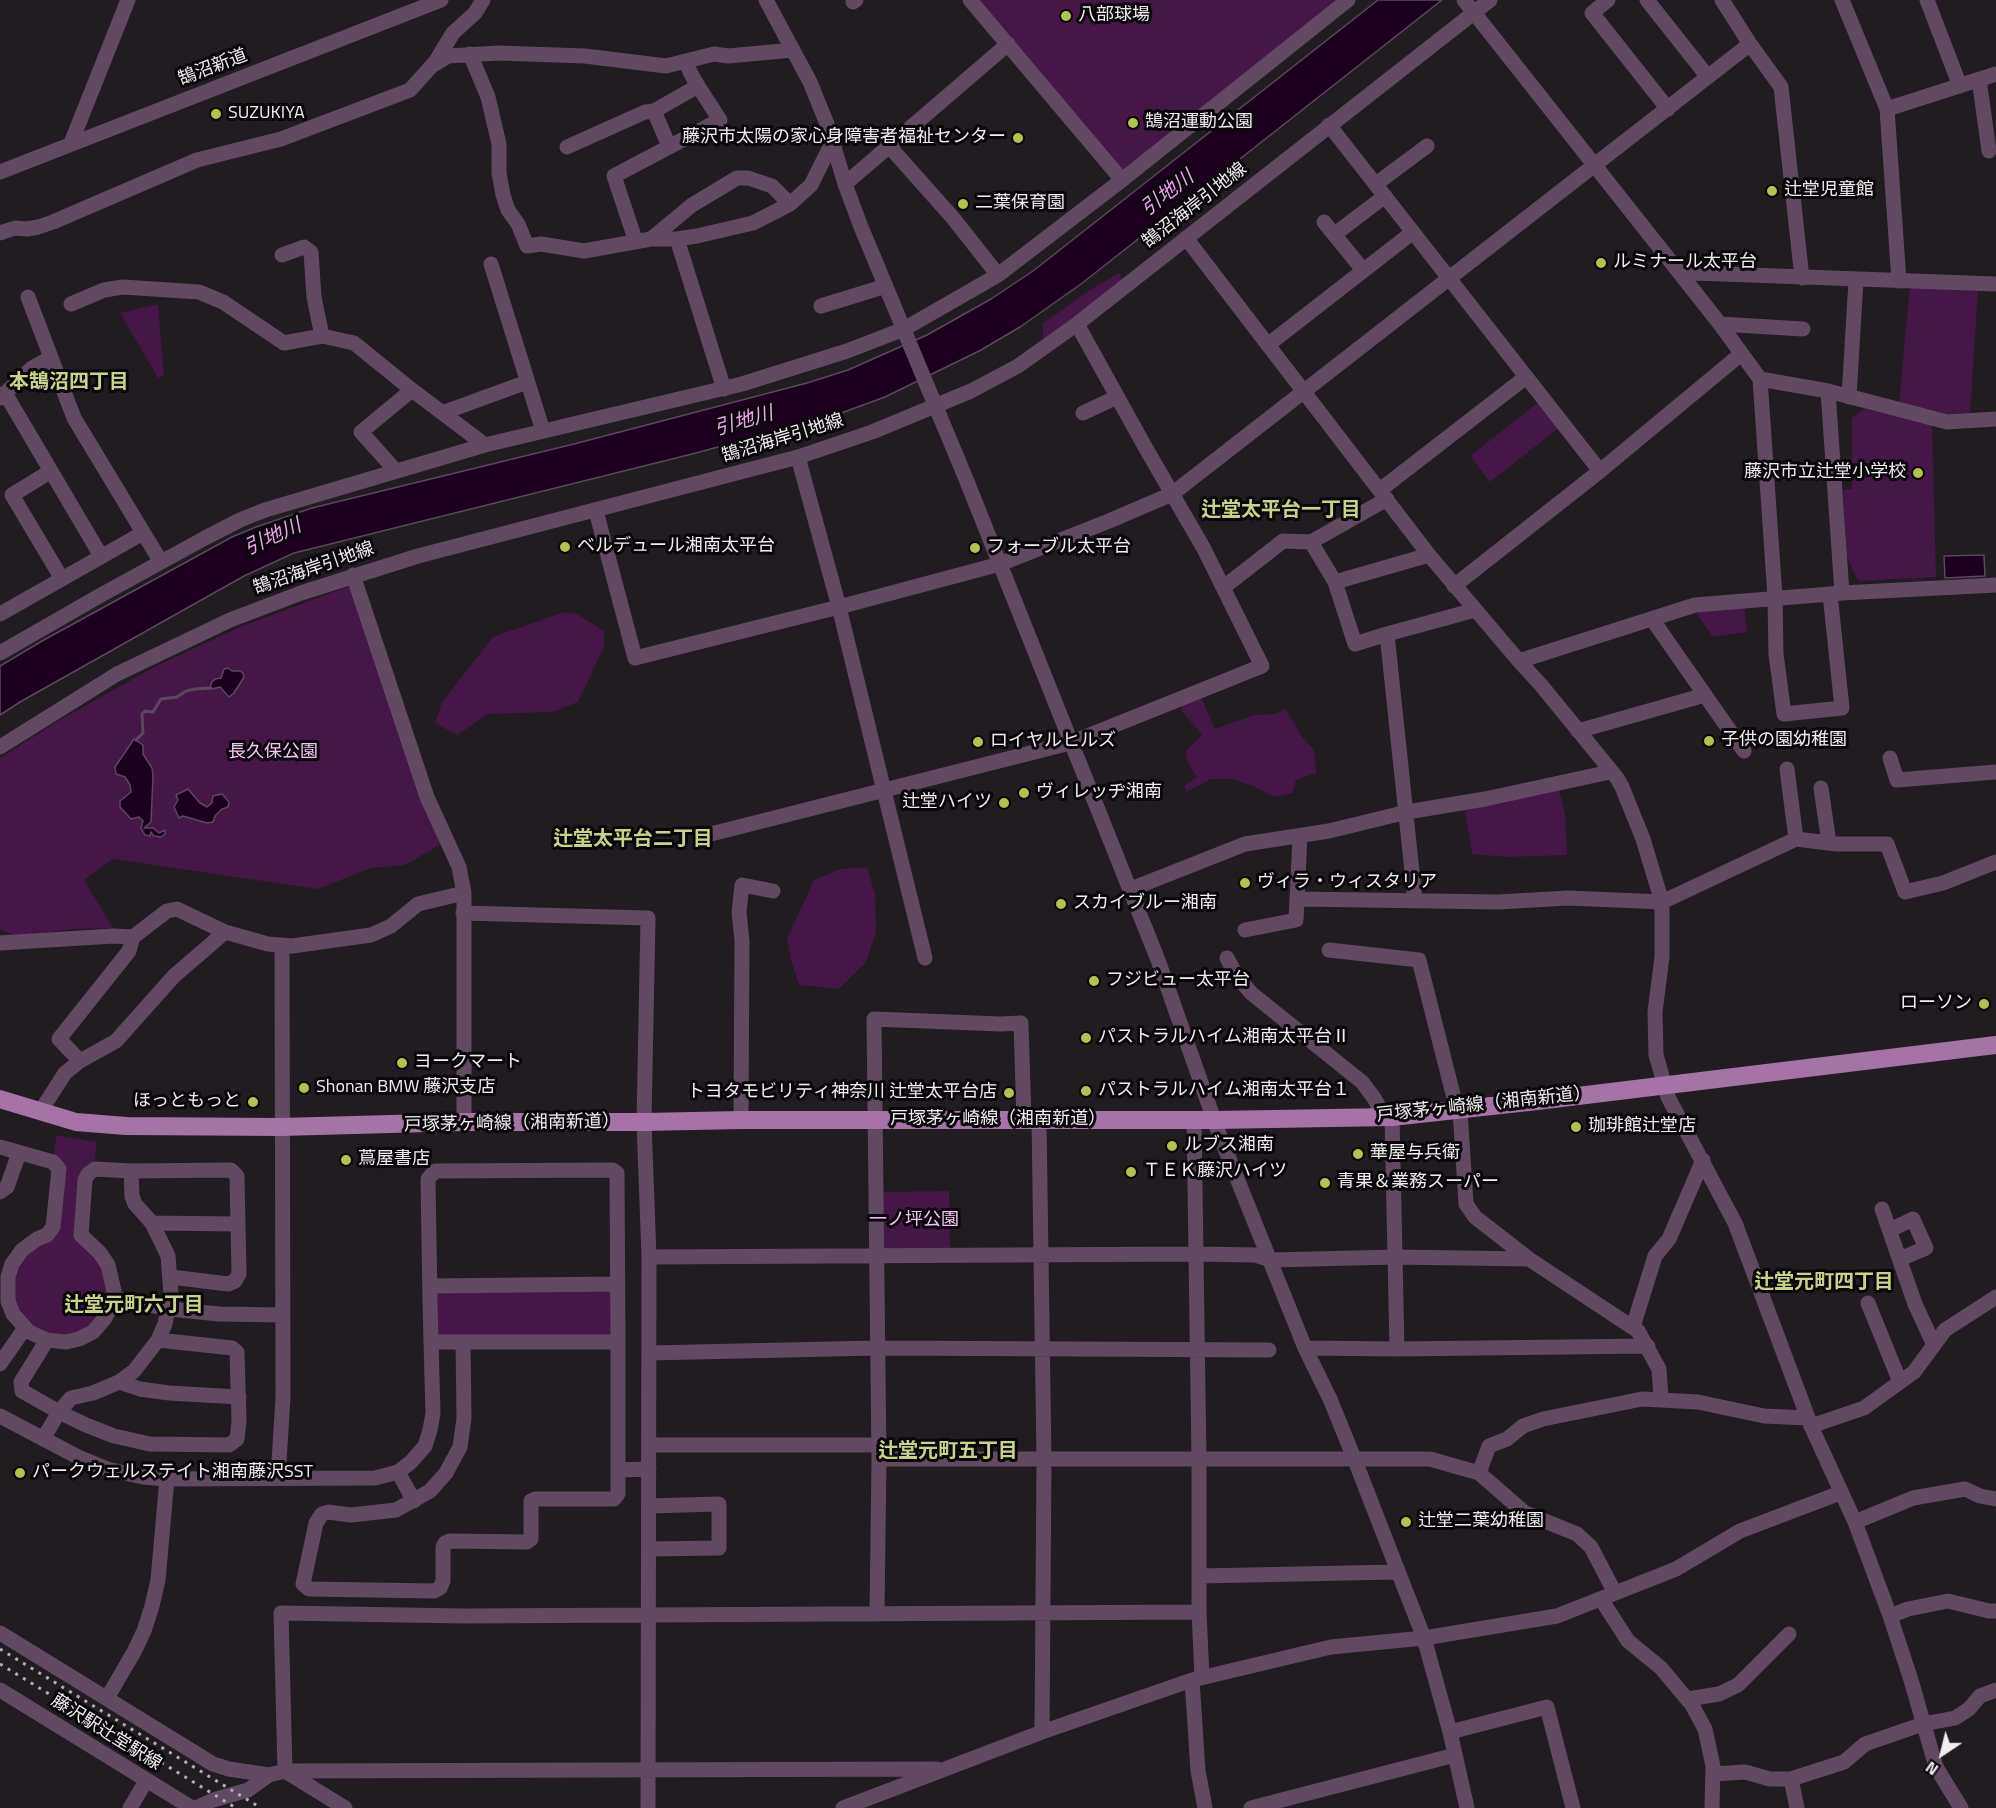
<!DOCTYPE html>
<html>
<head>
<meta charset="utf-8">
<style>
	body { margin:0 }
	#map { position:relative; width:1996px; height:1808px; overflow:hidden; background:#201c20; font-family:"Titillium Web",sans-serif }
	canvas { display:block }
	.north { position:absolute; left:1912px; top:1724px; width:60px; height:60px; -webkit-text-stroke:4px #090709; paint-order:stroke; rotate:215deg; font-size:16px; font-weight:700; line-height:24px; text-align:center; color:#f0ecf0 }
	.north::after { content:''; display:block; margin:auto; width:21px; height:27px; background:#f0ecf0; clip-path:polygon(50% 0,100% 100%,50% 72%,0 100%) }
</style>
</head>
<body>
<div id="map">
<canvas width="1996" height="1808"></canvas>
<div class="north">N</div>
</div>
<script>
const g = document.querySelector('canvas').getContext('2d');
g.lineJoin = 'round';
function fill(path, color) { g.fillStyle = color; g.fill(path, 'evenodd'); }
const shape = rows => new Path2D(rows.map(r => 'M' + r).join(''));
function stroke(path, color, width, dash) { g.strokeStyle = color; g.lineWidth = width; g.lineCap = dash ? 'butt' : 'round'; g.setLineDash(dash || []); g.stroke(path); }
function drawText(font, color, halo, rows, align = 'center') {
  g.font = font + ' "Titillium Web","Noto Sans JP",sans-serif'; g.lineWidth = 6; g.setLineDash([]); g.textBaseline = 'middle'; g.strokeStyle = halo; g.fillStyle = color; for (const [text, x, y, turn = 0] of rows) {
    g.save(); g.translate(x, y); g.rotate((+turn || 0) * Math.PI / 180); g.textAlign = isNaN(turn) ? turn : align; if (halo) g.strokeText(text, 0, 0); g.fillText(text, 0, 0); g.restore();
  }
}
fill(shape([
	[974,0,1340,0,1125,171,1120,170],
	[1120,273,1123,287,1043,348,1043,323,1099,284],
	[1910,284,1978,288,1970,416,1946,417,1899,405],
	[158,304,164,375,158,378,120,313],
	[1540,401,1560,427,1490,482,1470,456],
	[1864,409,1932,424,1936,577,1858,581,1847,557,1843,490,1852,489,1852,418],
	[352,585,441,844,405,865,371,868,318,889,113,859,84,880,113,928,74,929,15,936,0,929,0,758,60,720,156,666,240,627],
	[1744,606,1747,632,1713,637,1694,610],
	[564,612,577,614,604,631,604,647,578,702,552,712,488,714,457,735,435,723,442,702,493,637],
	[1201,697,1215,729,1254,715,1276,714,1285,708,1303,738,1314,750,1316,773,1296,780,1292,793,1274,797,1253,786,1232,779,1211,779,1187,792,1184,786,1197,777,1186,760,1187,750,1202,735,1182,711,1182,704],
	[1559,790,1565,813,1567,855,1508,857,1472,854,1465,810],
	[867,867,875,894,876,932,866,962,839,989,799,985,791,960,787,939,814,880,840,869],
	[56,1135,97,1142,94,1165,75,1225,108,1274,104,1313,77,1336,41,1334,15,1306,15,1271,24,1256,47,1241],
	[949,1191,950,1251,880,1251,879,1192],
	[618,1284,618,1342,431,1342,430,1286]
]), '#441747');
const water = shape([
	[1378,0,1442,0,1081,284,1020,327,981,350,885,397,833,416,692,454,294,553,244,576,20,702,0,715,0,666,42,641,232,537,256,527,312,508,574,444,807,383,848,370,927,335,991,299,1033,271,1378,0],
	[1984,555,1985,576,1945,578,1944,556,1984,555],
	[228,668,232,671,240,671,243,673,244,677,234,693,229,697,220,687,212,689,210,687,212,682,215,679,221,678,224,669,228,668],
	[134,739,143,745,143,754,152,768,153,776,151,822,144,828,153,828,159,833,165,830,165,834,161,837,154,836,151,832,150,836,145,835,141,828,143,821,139,817,131,819,120,807,120,801,131,792,130,785,125,777,116,774,115,767,134,739],
	[188,789,200,803,207,807,212,803,213,796,222,794,229,802,228,807,222,809,215,816,213,822,207,823,183,816,179,818,174,807,178,800,176,795,188,789]
]);
fill(water, '#1b011d');
stroke(water, '#5b485c', 1.5);
stroke(shape([
	[136,740,143,733,142,714,145,711,153,712,161,699,177,697,186,691,195,689,211,688]
]), '#5b485c', 3);
stroke(shape([
	[766,0,810,82,827,124,845,184,861,227,966,479,1158,960,1218,1131,1305,1348,1330,1399,1354,1458,1424,1638,1450,1732,1467,1808],
	[970,0,1122,180],
	[1464,0,1720,324,1760,379,1775,597,1776,654,1784,714,1842,708,1830,594],
	[1608,0,1592,13,1668,109],
	[1647,0,1708,77],
	[1722,0,1750,44,1781,87,1802,278],
	[1842,0,1887,109,1899,281],
	[1927,0,1960,86],
	[853,2,856,0],
	[470,54,488,97,499,144,499,173,503,195,508,210,518,224,527,246,541,244,584,251,651,239,677,239,697,236,753,223,790,204,811,185,833,141],
	[433,65,448,56,499,53,585,56,666,66,714,54,728,56,793,50],
	[1979,79,1989,151],
	[1887,109,1996,74],
	[654,111,669,146],
	[1329,125,1600,471],
	[71,143,128,0],
	[889,146,953,218,998,275],
	[567,147,645,112,654,111,698,86],
	[0,172,441,0],
	[845,184,1008,44],
	[1376,184,1427,146],
	[1324,222,1363,270],
	[0,233,15,228,27,229,38,227,53,222,197,160,281,139,410,90,436,61,453,33,475,13,483,0],
	[1335,234,1385,196],
	[1186,238,1429,555,1519,661,1541,685,1617,778,1622,787,1643,839,1662,902,1662,957,1655,1012,1656,1055,1668,1097,1735,1223,1811,1426,1855,1522,1890,1616,1911,1680,1936,1767,1961,1808],
	[651,239,692,205,737,178,748,178,772,186,790,204],
	[677,239,724,389],
	[636,242,614,176,720,120,698,86,690,72,686,61],
	[282,255,304,247,311,252,314,297,322,336],
	[491,264,543,431],
	[1684,279,1695,273,1996,284],
	[28,297,74,418,161,562],
	[71,304,104,290,123,287,199,292,223,302,284,343,322,336,354,343,412,390,485,445],
	[821,306,886,286],
	[1720,324,1803,329],
	[1269,344,1413,232],
	[1760,379,1828,391,1947,422,1996,419],
	[1828,391,1842,593],
	[5,393,101,556],
	[1849,397,1856,280],
	[0,398,32,368,50,358],
	[442,413,527,382],
	[1083,413,1117,397],
	[798,457,839,607,925,958],
	[51,471,12,495,62,579],
	[396,471,361,432,412,390],
	[1380,490,1526,377],
	[596,511,635,658,839,607,1000,564,1109,521,1172,494,1750,44],
	[1311,542,1335,582,1355,644,1387,634],
	[353,575,427,797,459,867,464,893,464,1122],
	[1335,582,1429,555],
	[1454,586,1600,471,1741,354],
	[1224,587,1283,541,1311,542,1387,499],
	[0,614,143,533],
	[1652,619,1744,751],
	[0,653,101,595,205,538,240,520,265,510,485,445,742,384,847,351,904,329,998,275,1122,180,1348,0],
	[1519,661,1695,605,1842,593,1996,585],
	[1578,731,1705,695],
	[0,747,117,674,230,620,301,593,418,556,798,457,872,432,971,391,1018,366,1077,324,1490,0],
	[1890,758,1897,780,1996,772],
	[1787,769,1796,839],
	[1821,788,1829,843],
	[711,834,1070,743,1262,666,1204,549,1144,445,1077,324],
	[1131,889,1245,844,1329,831,1407,812,1485,799,1610,772],
	[1298,899,1498,902,1568,898,1662,902,1796,839,1837,844,1887,844,1905,892,1943,883,1996,862],
	[1415,900,1387,634,1475,610],
	[463,913,648,918,644,1122,649,1257,648,1808],
	[1245,930,1296,920,1300,836],
	[0,943,113,936,133,937,167,911,177,909,225,932,268,944,292,946,371,935,391,926,418,904,464,893],
	[1329,950,1419,960,1457,1110],
	[1227,958,1236,975,1251,993,1362,1082,1374,1098,1384,1116],
	[80,1061,59,1039,129,951,133,937],
	[1460,1110,1466,1204,1475,1217,1529,1259,1638,1331,1659,1369,1661,1398],
	[40,1112,65,1073,80,1061,116,1041,174,976,225,932],
	[1392,1117,1397,1349],
	[1194,1119,1199,1459,1199,1612,1202,1677],
	[741,1120,742,941,739,912,742,885,773,891],
	[1039,1120,1044,1459,1042,1732],
	[0,1147,53,1162,59,1169,53,1227,47,1235,37,1239,22,1250,12,1264,8,1277,8,1301,13,1314,29,1332,47,1340,66,1342,79,1339,93,1332,105,1318,111,1307,114,1291,108,1265,100,1253,81,1235,85,1180,88,1174,95,1169,131,1171,231,1170,237,1176,239,1274,235,1281,228,1284,171,1277],
	[0,1192,7,1187,19,1153],
	[1882,1209,1915,1304,1934,1345],
	[152,1223,238,1224],
	[1890,1230,1913,1219,1926,1248,1900,1259],
	[649,1257,1196,1254,1255,1255,1270,1260,1396,1257,1529,1259],
	[430,1286,618,1284],
	[114,1298,169,1309,219,1314,282,1315],
	[1868,1303,1900,1382],
	[1633,1327,1655,1256,1669,1239,1703,1160],
	[47,1340,21,1382,22,1391,59,1412,86,1425,114,1436,150,1444,229,1445,237,1439,239,1421,237,1352,232,1348,158,1340],
	[463,1342,464,1418,460,1447,446,1473,430,1491,396,1510,351,1515,328,1512,322,1514,316,1523,303,1584,309,1589,434,1591,440,1588,443,1581,443,1547,445,1543,450,1541,527,1542,531,1539,531,1501,535,1499,614,1499,618,1494,618,1342],
	[1305,1348,1397,1349,1648,1346],
	[649,1353,877,1348,1269,1350],
	[0,1364,25,1328],
	[119,1382,140,1389,169,1393,239,1397],
	[0,1416,78,1457,107,1469,143,1477,167,1479,375,1478,398,1472,411,1462,425,1446,430,1430,433,1413,431,1342,430,1301,428,1179,435,1171,613,1170,617,1173,618,1342,431,1342],
	[1811,1426,1864,1408,1914,1372,1945,1330,1996,1297],
	[43,1439,59,1412,71,1398,93,1393,119,1382,134,1371,158,1340,165,1324,171,1294,168,1256,152,1223,135,1204,132,1196,131,1171],
	[649,1445,878,1445],
	[879,1459,1430,1459,1479,1473,1525,1513,1577,1534,1591,1547,1615,1593],
	[618,1470,649,1469],
	[398,1472,414,1501],
	[1479,1473,1489,1446,1507,1439,1523,1426,1543,1419,1642,1399,1698,1402,1764,1416,1808,1418],
	[278,1478,283,1398,282,945],
	[1855,1522,1913,1498,1965,1489,1980,1496,1996,1499],
	[649,1549,719,1548,719,1504,649,1506],
	[1199,1576,1397,1572],
	[1601,1599,1628,1641,1661,1668,1692,1705,1705,1729,1713,1766,1712,1808],
	[877,1614,879,1459,874,1019,1000,1024,1021,1023,1024,1120],
	[1890,1616,1908,1609,1948,1601,1989,1611,1996,1611],
	[0,1633,213,1764,229,1769,269,1775],
	[1192,1680,1198,1771,1205,1808],
	[0,1690,192,1808],
	[107,1698,134,1652,144,1631,152,1606,158,1580,167,1479],
	[1688,1699,1719,1694,1738,1685,1789,1634],
	[1450,1732,1547,1707,1573,1808],
	[285,1771,281,1613,465,1616,1199,1612],
	[285,1771,345,1808],
	[1713,1774,1745,1772,1770,1779,1791,1779,1844,1762,1865,1744,1923,1724,1955,1718,1969,1709,1980,1696,1996,1690],
	[1791,1779,1797,1808],
	[130,1808,146,1781],
	[196,1808,213,1800,248,1790,269,1775,285,1771,937,1769],
	[843,1808,1042,1732,1192,1680,1331,1647,1424,1638,1557,1616,1676,1569,1740,1531,1840,1493],
	[1251,1808,1455,1755]
]), '#614962', 15);
stroke(shape([
	[0,1099,76,1122,126,1126,281,1127,464,1122,644,1122,741,1120,1214,1120,1392,1117,1537,1101,1996,1045]
]), '#a673a7', 18);
stroke(shape([
	[0,1649,261,1808],
	[0,1664,236,1808]
]), '#b1adb1', 3, [3, 6]);
for (const [x, y, r, color] of [
	[1066,16,6,"#b3c24b"],
	[216,114,6,"#b3c24b"],
	[1133,123,6,"#b3c24b"],
	[1018,138,6,"#b3c24b"],
	[1772,191,6,"#b3c24b"],
	[963,204,6,"#b3c24b"],
	[1601,263,6,"#b3c24b"],
	[1918,473,6,"#b3c24b"],
	[565,547,6,"#b3c24b"],
	[975,548,6,"#b3c24b"],
	[1709,741,6,"#b3c24b"],
	[978,742,6,"#b3c24b"],
	[1024,793,6,"#b3c24b"],
	[1004,803,6,"#b3c24b"],
	[1245,883,6,"#b3c24b"],
	[1061,904,6,"#b3c24b"],
	[1094,981,6,"#b3c24b"],
	[1984,1004,6,"#b3c24b"],
	[1086,1038,6,"#b3c24b"],
	[402,1063,6,"#b3c24b"],
	[304,1088,6,"#b3c24b"],
	[1086,1091,6,"#b3c24b"],
	[1009,1093,6,"#b3c24b"],
	[253,1102,6,"#b3c24b"],
	[1576,1127,6,"#b3c24b"],
	[1172,1146,6,"#b3c24b"],
	[1358,1154,6,"#b3c24b"],
	[346,1160,6,"#b3c24b"],
	[1131,1172,6,"#b3c24b"],
	[1325,1183,6,"#b3c24b"],
	[20,1473,6,"#b3c24b"],
	[1406,1522,6,"#b3c24b"]
]) { const dot = new Path2D(); dot.arc(x, y, r, 0, 2 * Math.PI); g.fillStyle = color; g.fill(dot); stroke(dot, '#090709', 2); }
drawText('18px', '#f0ecf0', '#090709', [
	["八部球場",1078,16],
	["SUZUKIYA",228,114],
	["鵠沼運動公園",1145,123],
	["藤沢市太陽の家心身障害者福祉センター",1006,138,"right"],
	["辻堂児童館",1784,191],
	["二葉保育園",975,204],
	["ルミナール太平台",1613,263],
	["藤沢市立辻堂小学校",1906,473,"right"],
	["ベルデュール湘南太平台",577,547],
	["フォーブル太平台",987,548],
	["子供の園幼稚園",1721,741],
	["ロイヤルヒルズ",990,742],
	["ヴィレッヂ湘南",1036,793],
	["辻堂ハイツ",992,803,"right"],
	["ヴィラ・ウィスタリア",1257,883],
	["スカイブルー湘南",1073,904],
	["フジビュー太平台",1106,981],
	["ローソン",1972,1004,"right"],
	["パストラルハイム湘南太平台Ⅱ",1098,1038],
	["ヨークマート",414,1063],
	["Shonan BMW 藤沢支店",316,1088],
	["パストラルハイム湘南太平台１",1098,1091],
	["トヨタモビリティ神奈川 辻堂太平台店",997,1093,"right"],
	["ほっともっと",241,1102,"right"],
	["珈琲館辻堂店",1588,1127],
	["ルブス湘南",1184,1146],
	["華屋与兵衛",1370,1154],
	["蔦屋書店",358,1160],
	["ＴＥＫ藤沢ハイツ",1143,1172],
	["青果＆業務スーパー",1337,1183],
	["パークウェルステイト湘南藤沢SST",32,1473],
	["辻堂二葉幼稚園",1418,1522]
], 'left');
drawText('18px', '#f0ecf0', '#090709', [
	["鵠沼新道",213,68,-21],
	["鵠沼海岸引地線",1195,206,-38],
	["鵠沼海岸引地線",783,439,-17],
	["鵠沼海岸引地線",314,569,-19],
	["戸塚茅ヶ崎線（湘南新道）",1484,1105,-6],
	["戸塚茅ヶ崎線（湘南新道）",998,1120],
	["戸塚茅ヶ崎線（湘南新道）",512,1124,-1],
	["藤沢駅辻堂駅線",106,1733,32]
]);
drawText('18px', '#f4c3f5', '#090709', [
	["長久保公園",273,753],
	["一ノ坪公園",914,1221]
]);
drawText('italic 20px', '#f1a0f4', '#090709', [
	["引地川",1168,194,-38],
	["引地川",744,422,-16],
	["引地川",273,538,-25]
]);
drawText('bold 20px', '#c7d386', '#090709', [
	["本鵠沼四丁目",69,383],
	["辻堂太平台一丁目",1281,511],
	["辻堂太平台二丁目",633,840],
	["辻堂元町四丁目",1824,1283],
	["辻堂元町六丁目",134,1306],
	["辻堂元町五丁目",948,1452]
]);
</script>
</body>
</html>
